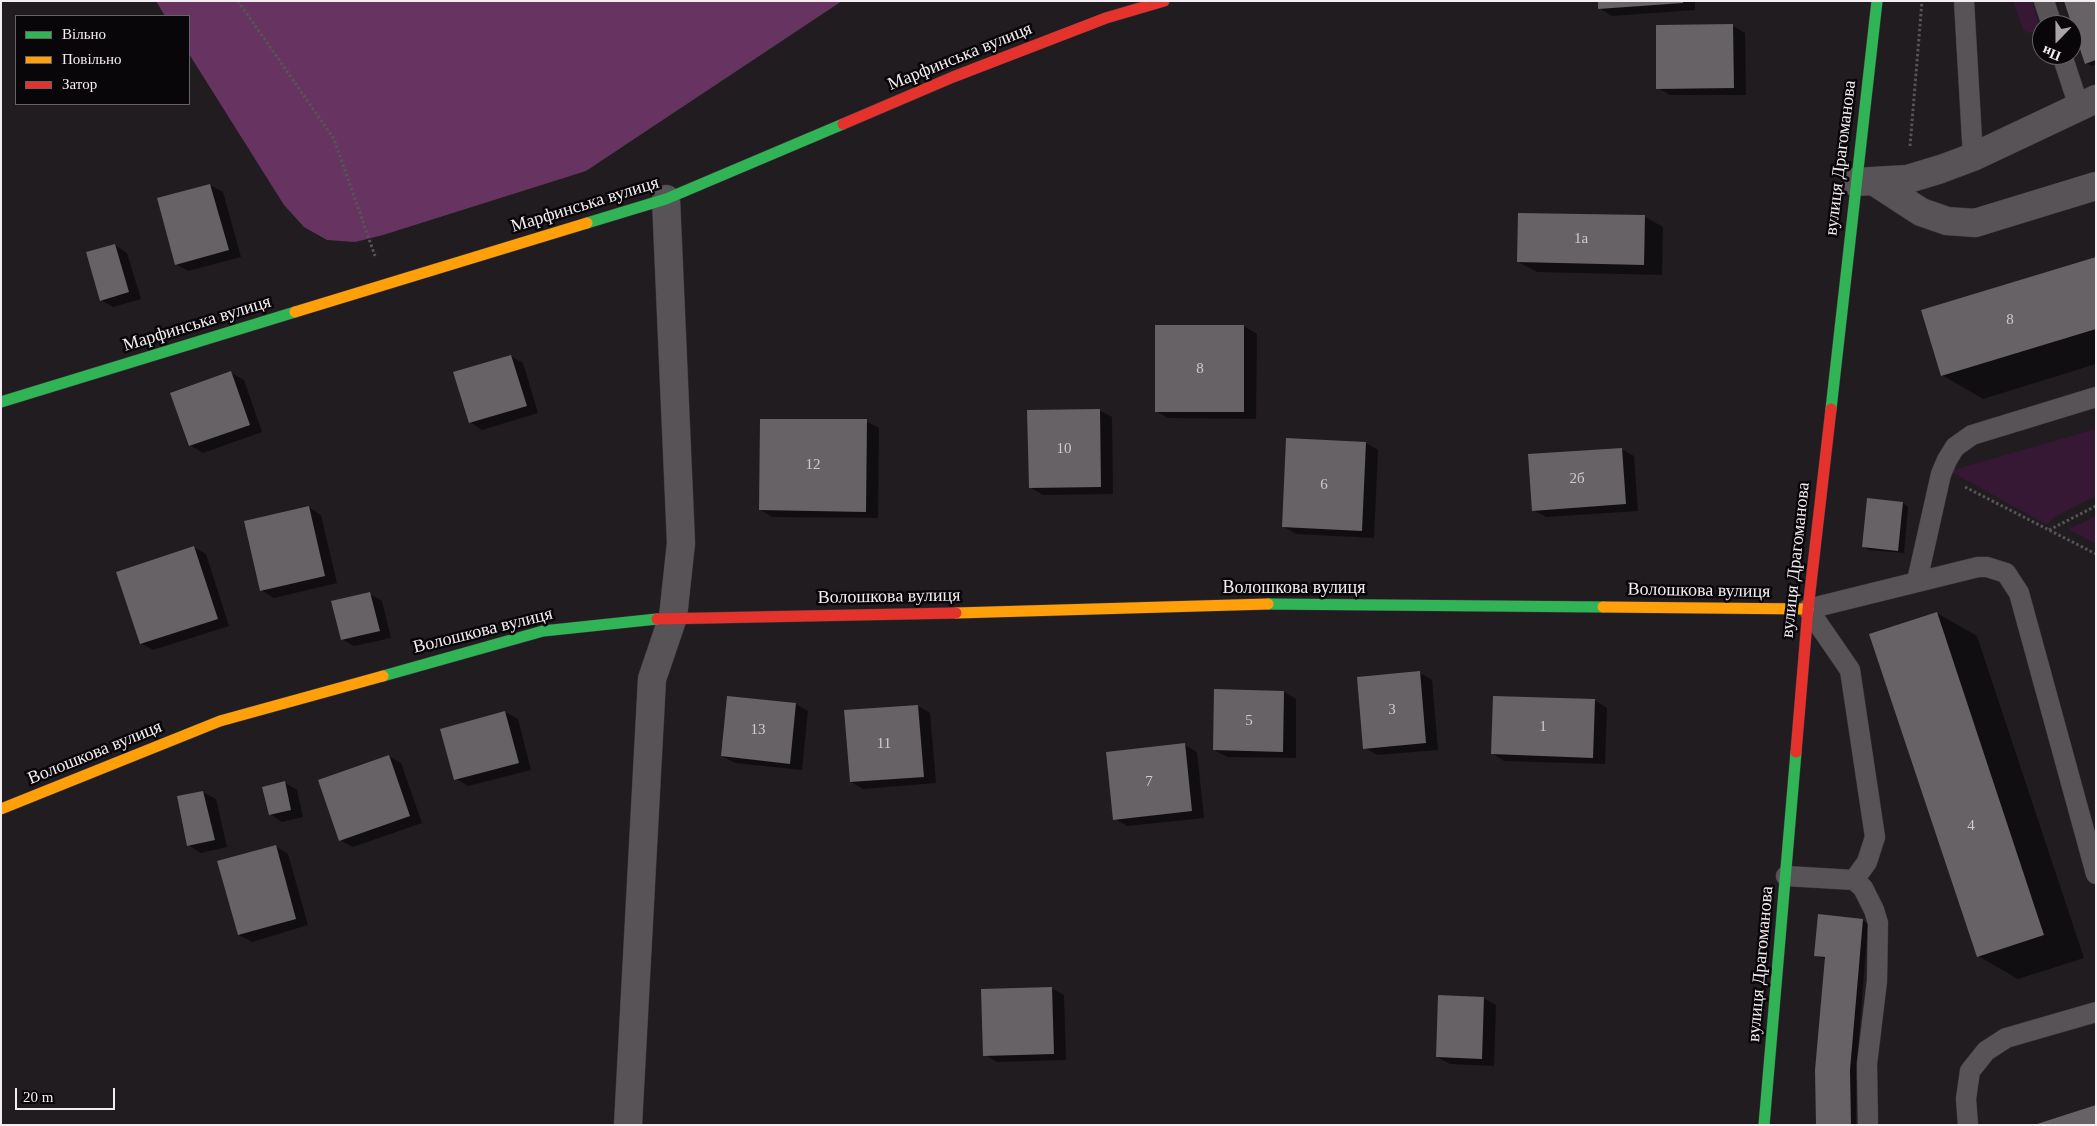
<!DOCTYPE html>
<html>
<head>
<meta charset="utf-8">
<style>
	body { margin:0 }
	#map { position:relative; width:2097px; height:1126px; overflow:hidden; background:#201c20; font-family:Georgia,serif }
	canvas { display:block }
	.frame { position:absolute; inset:0; border:2px solid #f3edf2; pointer-events:none }
	.legend { position:absolute; left:15px; top:15px; width:175px; height:90px; box-sizing:border-box; background:#090609; border:1px solid #676266; margin:0; padding:6px 9px; list-style:none; font-size:15px; color:#f3edf2 }
	.legend li { display:flex; align-items:center; gap:10px; height:25px }
	.legend b { width:25px; border:1px solid #676266 }
	.north { position:absolute; left:2032px; top:15px; width:50px; height:50px; box-sizing:border-box; background:#090609; border:1px solid #676266; border-radius:50%; rotate:202deg; font-size:14px; font-weight:700; line-height:20px; text-align:center; color:#f3edf2 }
	.north::after { content:''; display:block; margin:auto; width:18px; height:22px; background:#a9a4a8; clip-path:polygon(50% 0,100% 100%,50% 72%,0 100%) }
	.scale { position:absolute; left:15px; top:1088px; width:100px; height:22px; box-sizing:border-box; border:2px solid #f3edf2; border-top:0; padding-left:6px; font-size:15px; line-height:18px; white-space:nowrap; color:#f3edf2; -webkit-text-stroke:4px #090609; paint-order:stroke }
</style>
</head>
<body>
<div id="map">
<canvas width="2097" height="1126"></canvas>
<div class="frame"></div>
<ul class="legend">
<li><b style="height:6px;background:#30b455"></b>Вільно</li>
<li><b style="height:6px;background:#ff9f0a"></b>Повільно</li>
<li><b style="height:6px;background:#e5322d"></b>Затор</li>
</ul>
<div class="north">Пн</div>
<div class="scale">20 m</div>
</div>
<script>
const g = document.querySelector('canvas').getContext('2d');
g.lineJoin = 'round';
function fill(path, color) { g.fillStyle = color; g.fill(path, 'evenodd'); }
const shape = rows => new Path2D(rows.map(r => 'M' + r).join(''));
function stroke(path, color, width, dash) { g.strokeStyle = color; g.lineWidth = width; g.lineCap = dash ? 'butt' : 'round'; g.setLineDash(dash || []); g.stroke(path); }
function drawText(font, color, halo, rows, align = 'center') {
  g.font = font + ' Georgia,serif'; g.lineWidth = 5; g.setLineDash([]); g.textBaseline = 'middle'; g.strokeStyle = halo; g.fillStyle = color; for (const [text, x, y, turn = 0] of rows) {
    g.save(); g.translate(x, y); g.rotate((+turn || 0) * Math.PI / 180); g.textAlign = isNaN(turn) ? turn : align; if (halo) g.strokeText(text, 0, 0); g.fillText(text, 0, 0); g.restore();
  }
}
fill(shape([
	[2013,1,2032,1,2039,24,2037,31,2029,33,2023,30],
	[2096,429,2096,496,2054,517,2047,525,1950,471],
	[2096,516,2096,544,2069,529]
]), '#361834');
fill(shape([
	[156,1,842,1,586,171,383,235,355,242,327,240,304,227,284,205,189,54,189,16,165,16]
]), '#673462');
fill(shape([
	[1599,1,1695,1,1695,10,1612,16,1599,8],
	[2096,1,2096,65,2092,66,2086,63],
	[1733,26,1745,33,1746,95,1670,95,1658,88],
	[210,185,223,192,241,257,188,271,176,264],
	[1644,216,1663,227,1662,275,1537,272,1518,262],
	[115,245,127,253,141,299,113,307,101,300],
	[2096,259,2096,364,1983,399,1942,375],
	[1157,326,1244,326,1257,334,1256,419,1168,418,1156,411],
	[510,356,523,363,538,413,482,430,470,422],
	[231,373,244,380,262,432,203,453,190,445],
	[1099,410,1112,417,1113,494,1043,495,1031,488],
	[866,421,879,428,878,518,773,517,760,510],
	[1366,443,1378,450,1374,538,1296,534,1284,527],
	[1621,449,1634,456,1638,511,1546,517,1533,510],
	[1903,503,1908,507,1904,553,1869,550,1863,546],
	[309,507,321,515,337,583,274,598,261,590],
	[194,547,206,554,229,626,153,650,141,643],
	[370,594,382,601,391,638,354,646,342,639],
	[1937,613,1977,636,2084,958,2018,979,1978,956],
	[1420,673,1432,680,1438,750,1377,755,1365,748],
	[1284,692,1296,699,1296,758,1227,757,1214,750],
	[1594,700,1607,708,1605,764,1504,761,1492,753],
	[796,704,808,711,802,770,735,763,722,756],
	[918,706,930,713,936,783,863,789,851,782],
	[505,712,518,719,531,770,468,786,456,779],
	[1185,745,1197,752,1204,818,1127,826,1115,819],
	[389,756,401,763,422,823,353,847,340,840],
	[285,783,297,790,303,817,282,822,270,814],
	[203,792,216,799,227,847,201,853,188,845],
	[275,846,288,854,308,925,252,942,239,935],
	[1862,920,1868,924,1856,1074,1856,1125,1817,1125,1826,959,1815,955],
	[1051,988,1064,995,1066,1060,997,1062,985,1055],
	[1484,998,1496,1005,1494,1066,1450,1064,1437,1057]
]), '#0007');
fill(shape([
	[1598,1,1683,1,1683,3,1598,9],
	[2064,1,2096,1,2096,60,2085,64],
	[1733,24,1734,88,1656,89,1656,25],
	[210,184,229,250,175,265,157,198],
	[1518,213,1645,215,1644,265,1517,262],
	[115,244,129,292,100,301,86,252],
	[2096,257,2096,329,1941,376,1921,310],
	[1155,325,1244,325,1244,412,1155,412],
	[511,355,527,406,469,423,453,372],
	[231,371,250,425,189,446,170,393],
	[1100,409,1101,487,1029,488,1027,410],
	[760,419,867,419,866,512,759,510],
	[1286,438,1366,442,1362,531,1282,527],
	[1622,448,1626,504,1532,511,1528,454],
	[1867,498,1903,502,1898,551,1862,547],
	[309,506,325,576,260,591,244,521],
	[194,546,218,619,140,644,116,572],
	[370,592,380,631,341,640,331,601],
	[1937,612,2044,935,1977,957,1869,634],
	[1420,671,1426,743,1363,749,1357,677],
	[1214,689,1284,691,1283,752,1213,750],
	[727,696,796,703,790,764,721,756],
	[1493,696,1595,699,1593,758,1491,754],
	[918,705,924,777,850,782,844,710],
	[505,711,519,763,454,780,440,729],
	[1185,743,1192,811,1113,820,1106,752],
	[389,755,410,816,339,841,318,780],
	[285,781,291,810,269,815,262,787],
	[203,791,215,840,187,846,177,796],
	[276,845,296,919,238,935,217,861],
	[1818,914,1863,919,1850,1070,1851,1125,1816,1125,1815,1070,1825,957,1814,956],
	[1052,987,1054,1054,983,1056,981,989],
	[1438,995,1484,997,1482,1059,1436,1057],
	[2096,1105,2096,1125,2037,1125,2037,1124]
]), '#666266');
const lane = shape([
	[1964,1,1973,157],
	[2044,1,2052,25],
	[2062,55,2079,107],
	[1917,581,1941,474,1947,460,1955,447,1972,435,2096,397],
	[1786,876,1854,880,1863,888,1874,910,1878,923,1877,981,1867,1064,1868,1125],
	[1854,880,1867,862,1875,837,1850,670,1808,609,1978,567,1987,567,2006,573,2019,593,2096,874],
	[1968,1125,1966,1099,1970,1071,1986,1051,2006,1038,2096,1012]
]);
const street = shape([
	[1855,182,1908,179,1941,169,1973,157,2096,99],
	[1875,182,1921,212,1947,221,1975,223,2096,186],
	[628,1125,652,679,673,617,681,543,666,199]
]);
const fast = shape([
	[587,223,666,199,843,124],
	[1,402,295,312],
	[1831,409,1877,1],
	[1268,604,1603,607],
	[383,676,543,631,657,619],
	[1764,1125,1796,752]
]);
const slow = shape([
	[295,312,587,223],
	[1603,607,1808,609],
	[956,613,1268,604],
	[1,809,220,721,383,676]
]);
const jam = shape([
	[843,124,953,77,1106,18,1164,1],
	[657,619,956,613],
	[1796,752,1808,609,1831,409]
]);
stroke(lane, '#3b383b', 21);
stroke(street, '#3b383b', 29);
stroke(fast, '#3b383b', 12);
stroke(slow, '#3b383b', 12);
stroke(jam, '#3b383b', 12);
stroke(shape([
	[238,1,334,139,375,256],
	[1910,146,1922,1],
	[1965,487,2096,554],
	[2049,530,2096,506]
]), '#575457', 3, [2.5, 2.5]);
stroke(lane, '#575357', 20);
stroke(street, '#575357', 28);
stroke(fast, '#30b455', 11);
stroke(slow, '#ff9f0a', 11);
stroke(jam, '#e5322d', 11);
drawText('15px', '#d0cacf', null, [
	["1а",1581,239],
	["8",2010,320],
	["8",1200,369],
	["10",1064,449],
	["12",813,465],
	["2б",1577,479],
	["6",1324,485],
	["3",1392,710],
	["5",1249,721],
	["1",1543,727],
	["13",758,730],
	["11",884,744],
	["7",1149,782],
	["4",1971,826]
]);
drawText('18px', '#f3edf2', '#090609', [
	["Марфинська вулиця",960,57,-22],
	["вулиця Драгоманова",1841,158,-83],
	["Марфинська вулиця",585,205,-17],
	["Марфинська вулиця",197,324,-17],
	["вулиця Драгоманова",1796,560,-84],
	["Волошкова вулиця",1294,588],
	["Волошкова вулиця",1699,591,1],
	["Волошкова вулиця",889,597,-1],
	["Волошкова вулиця",483,631,-14],
	["Волошкова вулиця",95,753,-22],
	["вулиця Драгоманова",1761,964,-85]
]);
</script>
</body>
</html>
